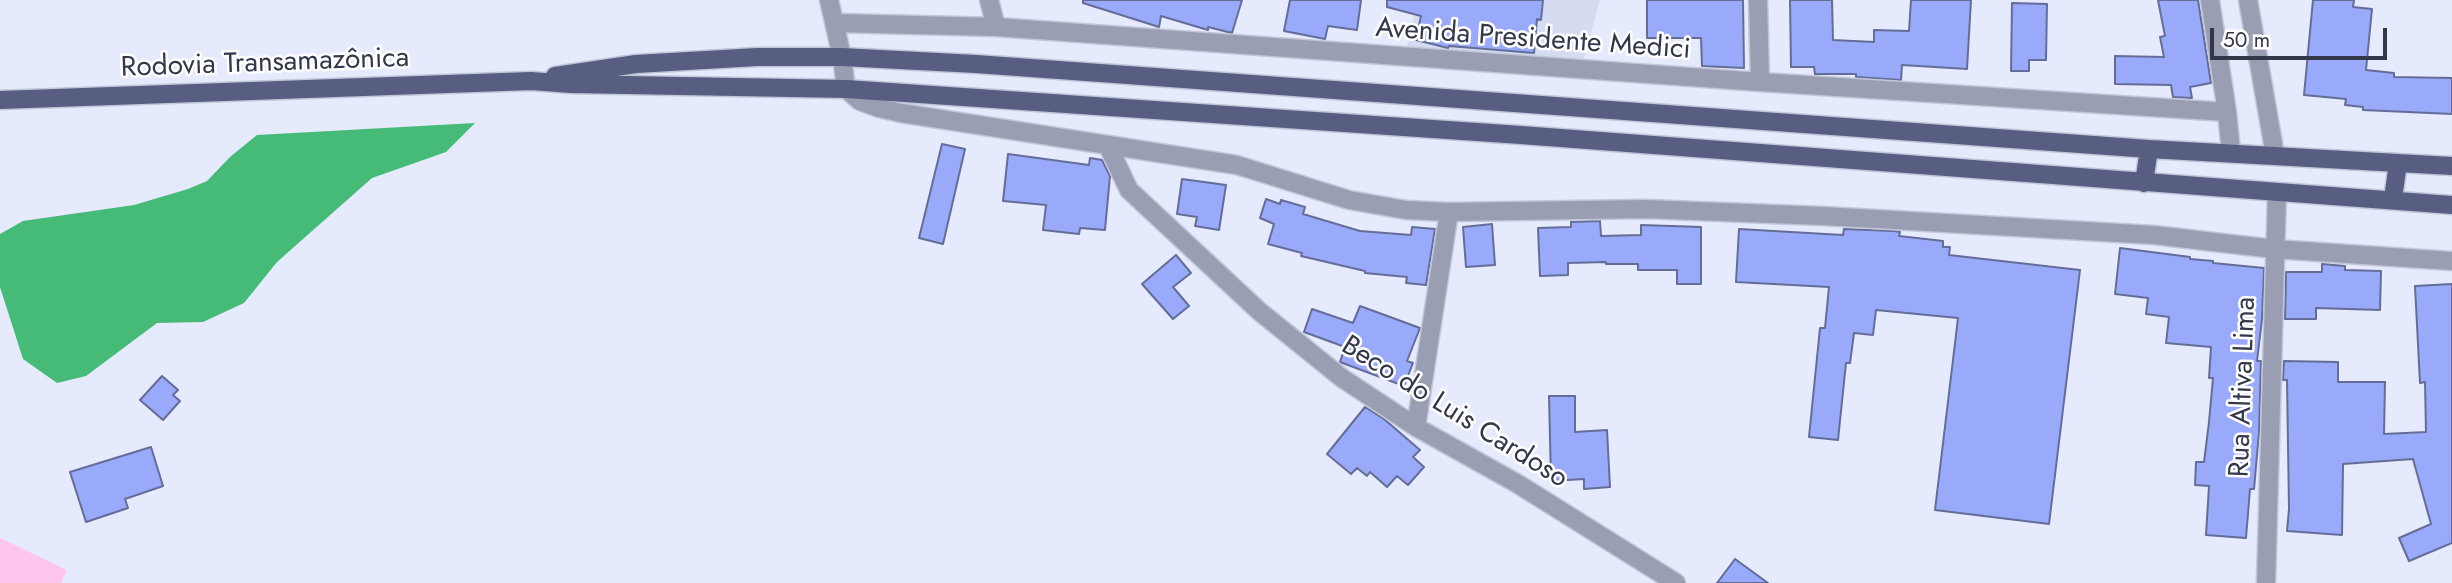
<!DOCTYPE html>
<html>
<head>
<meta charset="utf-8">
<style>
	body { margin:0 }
	#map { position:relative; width:2452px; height:583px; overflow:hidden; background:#e5eafd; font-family:Jost,sans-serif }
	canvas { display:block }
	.scale { position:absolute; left:2210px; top:28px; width:177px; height:32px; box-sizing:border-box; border:4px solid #33374a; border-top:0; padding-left:9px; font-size:21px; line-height:24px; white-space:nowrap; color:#33374a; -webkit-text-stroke:5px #fff; paint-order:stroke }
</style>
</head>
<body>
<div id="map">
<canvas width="2452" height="583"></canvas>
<div class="scale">50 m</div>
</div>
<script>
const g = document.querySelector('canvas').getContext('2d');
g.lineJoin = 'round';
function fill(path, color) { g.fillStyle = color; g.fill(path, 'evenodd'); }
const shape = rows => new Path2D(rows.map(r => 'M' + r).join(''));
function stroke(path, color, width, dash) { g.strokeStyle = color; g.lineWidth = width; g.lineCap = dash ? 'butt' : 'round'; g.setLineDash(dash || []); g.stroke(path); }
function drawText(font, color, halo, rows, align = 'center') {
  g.font = font + ' Jost,sans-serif'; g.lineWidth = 5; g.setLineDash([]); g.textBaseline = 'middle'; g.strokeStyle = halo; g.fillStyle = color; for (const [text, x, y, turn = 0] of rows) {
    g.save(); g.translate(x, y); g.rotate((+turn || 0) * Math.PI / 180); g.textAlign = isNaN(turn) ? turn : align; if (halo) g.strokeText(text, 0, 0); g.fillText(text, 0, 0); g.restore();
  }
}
fill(shape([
	[1418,0,1600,0,1583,62,1406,50]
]), '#d5dbf1');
fill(shape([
	[0,538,67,570,61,583,0,583]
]), '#fec5f1');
fill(shape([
	[475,123,446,152,372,178,277,262,244,303,203,322,157,323,86,376,57,383,23,359,0,287,0,234,23,221,134,205,188,189,207,181,230,157,257,135]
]), '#45bb77');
const building = shape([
	[1083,0,1242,0,1232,33,1208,27,1208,30,1161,16,1159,27,1083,3,1083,0],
	[1290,0,1361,0,1357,30,1328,26,1325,39,1284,31,1290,0],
	[1387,0,1543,0,1541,20,1537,19,1534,53,1449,46,1448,48,1416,40,1421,16,1387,7,1387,0],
	[1647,0,1743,0,1744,68,1702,66,1701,38,1647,38,1647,0],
	[1790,0,1832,0,1833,40,1874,42,1874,30,1909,31,1911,0,1971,0,1967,69,1902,65,1901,80,1856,77,1856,74,1815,74,1814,67,1791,67,1790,0],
	[2158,0,2198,0,2211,83,2190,87,2192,98,2173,97,2171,85,2115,84,2115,56,2164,57,2160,37,2165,36,2158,0],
	[2313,0,2354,0,2353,7,2372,9,2366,70,2394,73,2394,77,2452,78,2452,114,2363,110,2363,107,2345,105,2346,99,2304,95,2313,0],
	[2012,3,2047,4,2046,60,2029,60,2029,71,2011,71,2012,3],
	[942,144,965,149,943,244,919,238,942,144],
	[1008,154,1089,165,1090,158,1102,160,1110,176,1105,230,1080,228,1079,234,1043,230,1046,205,1003,201,1008,154],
	[1182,179,1226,185,1219,230,1195,226,1197,217,1177,214,1182,179],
	[1266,199,1280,204,1281,200,1305,207,1303,214,1360,231,1411,235,1412,227,1435,229,1426,285,1406,283,1407,277,1365,273,1365,271,1301,256,1302,253,1268,244,1274,224,1260,218,1266,199],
	[1600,221,1601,236,1641,235,1641,225,1701,227,1701,284,1677,284,1677,270,1638,270,1638,264,1606,264,1606,262,1568,263,1568,275,1540,276,1538,228,1571,227,1571,222,1600,221],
	[1492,224,1495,265,1466,267,1463,227,1492,224],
	[1739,229,1843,235,1844,229,1894,231,1900,232,1899,236,1943,241,1943,247,1950,247,1949,255,2080,270,2049,524,1935,510,1958,318,1876,310,1873,335,1854,333,1850,363,1846,363,1838,440,1809,437,1820,328,1825,328,1829,287,1736,282,1739,229],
	[2120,248,2190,257,2190,259,2213,261,2213,263,2264,268,2262,319,2257,361,2261,361,2259,432,2254,489,2250,489,2246,538,2206,535,2209,486,2195,485,2196,462,2204,462,2209,422,2213,378,2209,378,2211,347,2166,343,2169,317,2146,314,2148,298,2115,294,2120,248],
	[1176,255,1191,273,1173,287,1189,306,1173,319,1142,284,1176,255],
	[2322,264,2345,266,2345,270,2381,271,2380,310,2316,308,2316,319,2285,319,2286,272,2322,272,2322,264],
	[2452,284,2452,543,2409,561,2399,538,2431,524,2413,459,2343,464,2342,535,2287,531,2289,509,2287,380,2283,380,2284,361,2338,362,2338,382,2385,382,2384,434,2426,432,2425,382,2420,383,2415,286,2452,284],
	[1360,306,1420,328,1407,361,1413,363,1404,386,1340,362,1345,347,1304,332,1312,309,1353,323,1360,306],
	[162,376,178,390,173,395,180,401,163,420,140,400,162,376],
	[1549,396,1575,396,1575,432,1607,430,1610,487,1584,489,1584,479,1551,481,1549,396],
	[1365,407,1384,419,1420,450,1413,457,1424,467,1408,485,1397,476,1387,487,1370,472,1367,476,1357,468,1351,474,1327,454,1365,407],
	[151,447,163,486,125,499,128,508,86,522,70,472,151,447],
	[1735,559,1768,583,1717,583,1735,559]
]);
fill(building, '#9aaafa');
stroke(building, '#646d97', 2);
const street = shape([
	[829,0,842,57,846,89,860,101,879,108,901,113,1237,165,1349,200,1406,210,1449,212,1645,209,1823,216,2154,235,2274,249,2452,261],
	[989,0,996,27],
	[1758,0,1760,82],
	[2210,0,2227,112,2231,152],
	[2248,0,2275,155],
	[836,23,996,27,1760,82,2227,112],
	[1108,146,1129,190,1259,311,1342,378,1416,427,1518,484,1676,583],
	[1416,427,1449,212],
	[2266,583,2277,192]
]);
const primary = shape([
	[555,76,636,64,757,57,842,57,976,64,2149,149,2452,166],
	[0,100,531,81,571,84,846,89,1521,135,2452,205],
	[2144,183,2149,149],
	[2393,199,2398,163]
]);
stroke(street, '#c1c6d9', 21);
stroke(primary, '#c1c6d9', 21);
stroke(street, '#999eb2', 18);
stroke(primary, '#575e82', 18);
drawText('28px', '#33374a', '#fff', [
	["Avenida Presidente Medici",1533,40,4],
	["Rodovia Transamazônica",265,64,-2],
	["Rua Altiva Lima",2244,387,-88],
	["Beco do Luis Cardoso",1454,413,32]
]);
</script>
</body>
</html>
